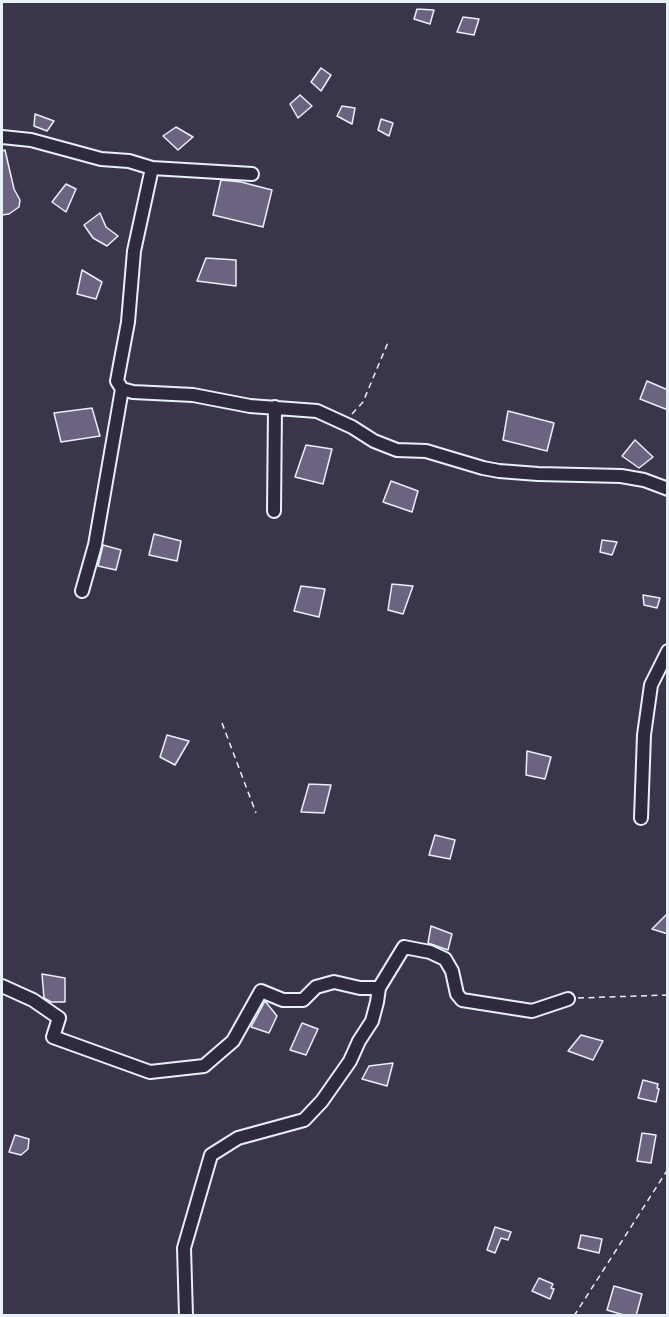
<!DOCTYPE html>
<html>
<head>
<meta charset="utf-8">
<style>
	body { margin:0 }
	#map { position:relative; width:669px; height:1317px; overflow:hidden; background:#3b354b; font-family:"Architects Daughter",sans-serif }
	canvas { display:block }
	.frame { position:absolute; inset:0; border:3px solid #e8f1f8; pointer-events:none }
</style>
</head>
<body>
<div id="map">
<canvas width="669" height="1317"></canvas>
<div class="frame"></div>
</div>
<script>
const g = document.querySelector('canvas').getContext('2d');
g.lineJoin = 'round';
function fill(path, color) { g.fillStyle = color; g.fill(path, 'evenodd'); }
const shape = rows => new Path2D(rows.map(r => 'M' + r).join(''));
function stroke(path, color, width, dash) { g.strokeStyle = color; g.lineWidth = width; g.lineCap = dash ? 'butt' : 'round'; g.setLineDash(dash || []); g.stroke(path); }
const building = shape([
	[417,9,434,10,430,24,414,19,417,9],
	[463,17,479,19,474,35,457,32,463,17],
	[321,68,331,75,321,91,311,82,321,68],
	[300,95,312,106,298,118,290,104,300,95],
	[342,106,355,108,352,124,337,116,342,106],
	[35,114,54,121,47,131,34,126,35,114],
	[381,119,393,123,389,136,378,130,381,119],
	[176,127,193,137,178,150,163,136,176,127],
	[5,150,14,189,20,200,19,207,9,214,2,215,2,151,5,150],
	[221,180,241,182,272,190,263,227,213,215,221,180],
	[66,184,76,189,66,212,52,202,66,184],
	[100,213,106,227,118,236,107,246,93,238,84,225,100,213],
	[206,258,236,260,236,286,197,281,206,258],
	[82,270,102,282,96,299,77,294,82,270],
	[647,381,668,390,668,410,640,399,647,381],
	[92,408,100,436,61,442,54,413,92,408],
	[508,411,554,423,547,451,503,440,508,411],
	[635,440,653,457,639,468,622,456,635,440],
	[306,445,332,449,323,484,295,477,306,445],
	[391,481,418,491,412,512,383,502,391,481],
	[154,534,181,541,177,561,149,555,154,534],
	[602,540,617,542,612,555,600,552,602,540],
	[103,545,121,550,116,570,98,566,103,545],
	[392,584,413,586,403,614,388,610,392,584],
	[301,586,325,589,319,617,294,611,301,586],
	[643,595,660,598,657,608,644,605,643,595],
	[167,735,189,741,175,765,160,757,167,735],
	[527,751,551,757,545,779,526,775,527,751],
	[309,784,331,785,324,813,301,812,309,784],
	[435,835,455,840,450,859,429,855,435,835],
	[668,913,668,934,652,929,668,913],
	[431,926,452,934,448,950,428,943,431,926],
	[42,974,65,978,65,1002,51,1002,44,998,42,974],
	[265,1001,277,1016,269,1033,251,1027,265,1001],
	[302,1023,318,1029,306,1055,290,1050,302,1023],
	[581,1035,603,1041,593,1060,568,1051,581,1035],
	[393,1063,387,1086,362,1079,369,1066,393,1063],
	[643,1080,658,1084,657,1088,659,1089,656,1102,638,1098,643,1080],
	[642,1133,656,1135,651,1163,637,1161,642,1133],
	[15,1135,29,1139,28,1149,21,1155,9,1152,15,1135],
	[495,1227,511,1232,508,1240,501,1238,495,1253,487,1250,495,1227],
	[581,1235,602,1239,599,1253,578,1248,581,1235],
	[539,1278,553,1284,551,1288,554,1289,550,1299,532,1291,539,1278],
	[614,1286,642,1294,636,1316,627,1316,607,1310,614,1286]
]);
fill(building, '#6c6381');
stroke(building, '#e8f1f8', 1.5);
const minor = shape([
	[2,137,31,140,101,159,129,161,152,168,134,251,128,322,117,381,122,389,133,392,193,395,250,406,317,411,352,427,374,441,397,450,426,451,483,468,499,471,538,474,621,476,644,480,668,489],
	[152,168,252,174],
	[274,511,275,407],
	[82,591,95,545,122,389],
	[641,818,644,735,651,685,668,651],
	[2,986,33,1000,59,1018,53,1037,150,1072,204,1066,233,1041,261,991,283,1000,303,1000,316,987,334,982,360,988,379,988],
	[186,1316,184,1248,211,1155,238,1138,304,1120,322,1101,350,1061,359,1041,372,1021,377,1002,379,988,404,947,430,952,445,959,452,971,457,994,462,1000,532,1011,568,999]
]);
stroke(minor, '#e8f1f8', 16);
stroke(shape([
	[352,414,363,402,389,340],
	[222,723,256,813],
	[578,998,668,995],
	[574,1316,668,1169]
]), '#e8f1f8', 1.5, [6, 4.5]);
stroke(minor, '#2f2a3d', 12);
</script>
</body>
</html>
